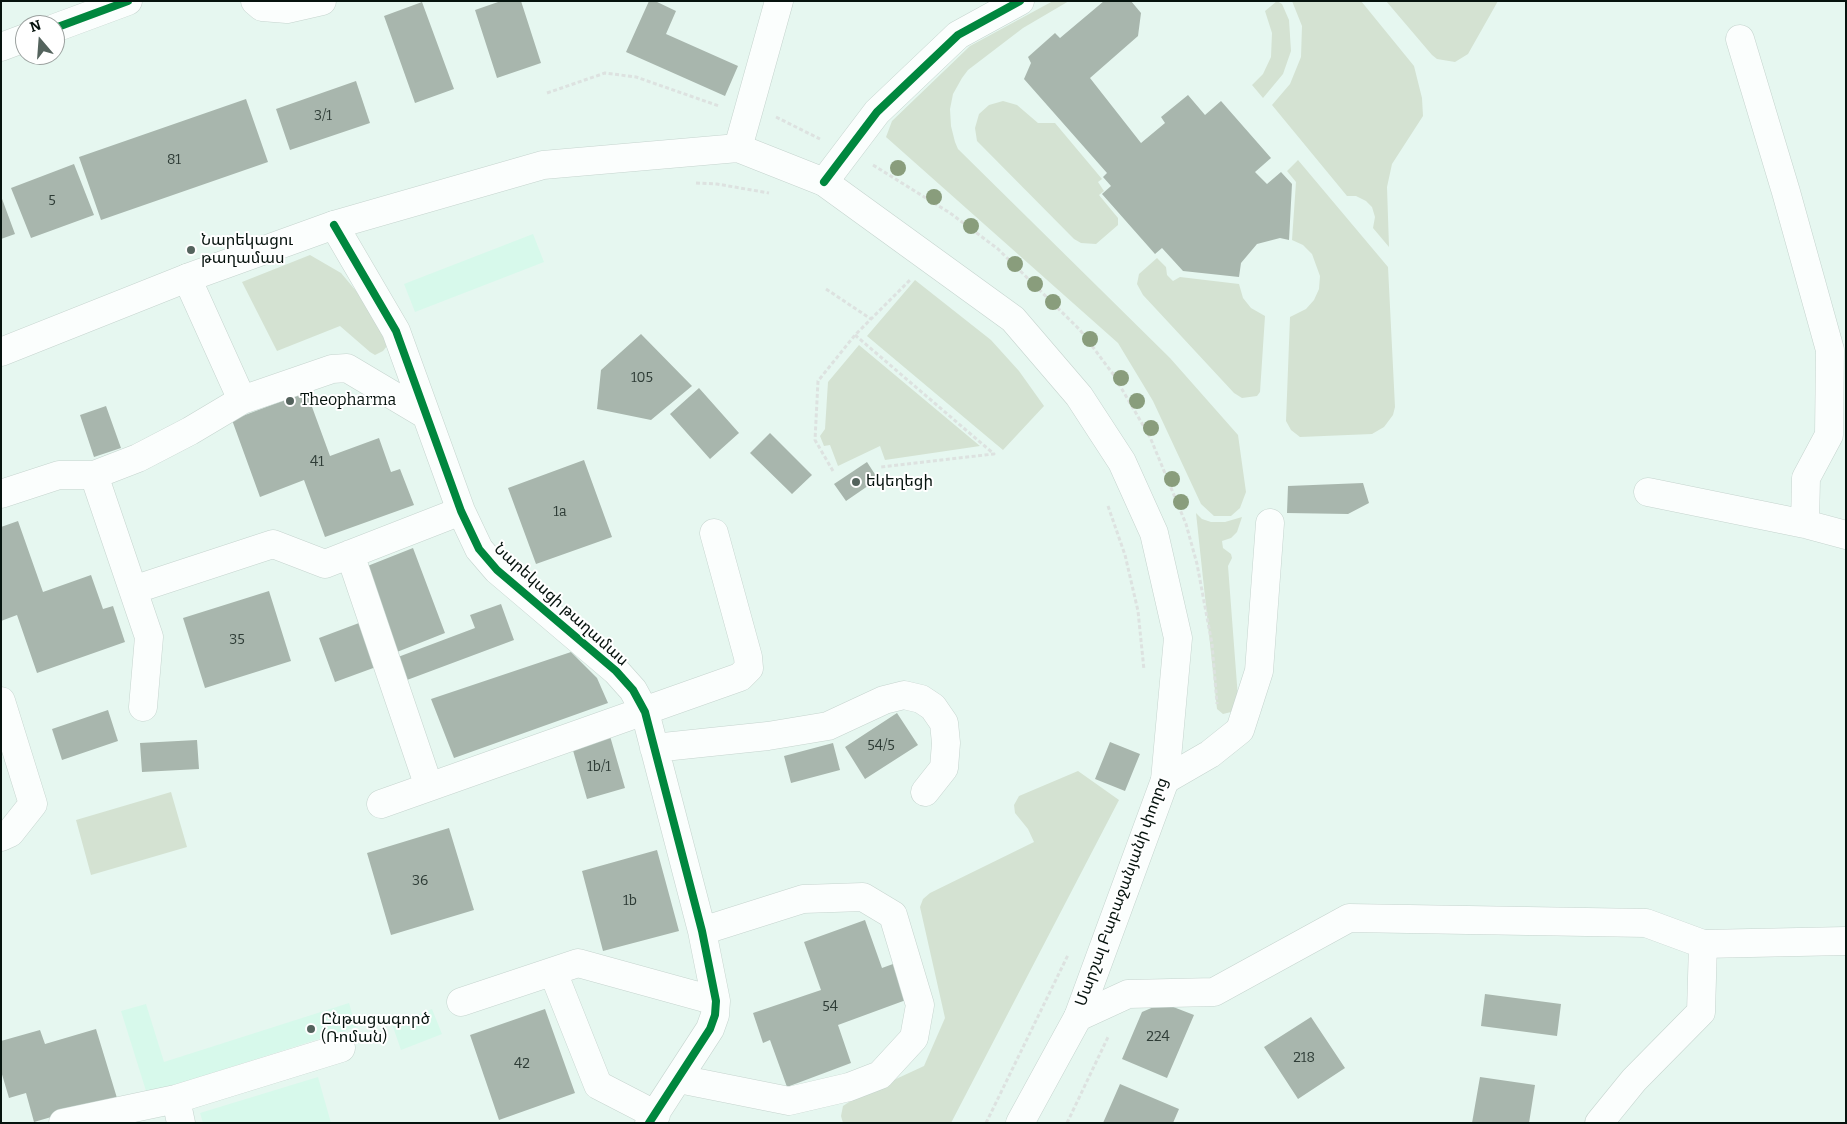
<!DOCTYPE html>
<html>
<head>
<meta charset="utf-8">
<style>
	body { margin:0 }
	#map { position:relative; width:1847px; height:1124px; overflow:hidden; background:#e6f7f0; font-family:Bitter,serif }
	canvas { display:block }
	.frame { position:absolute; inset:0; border:2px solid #06130e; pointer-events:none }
	.north { position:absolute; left:15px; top:15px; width:50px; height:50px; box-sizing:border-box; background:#fff; border:1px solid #9ba19f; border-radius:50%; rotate:342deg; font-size:14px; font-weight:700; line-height:20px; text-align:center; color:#06130e }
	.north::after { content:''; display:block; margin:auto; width:18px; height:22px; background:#54635d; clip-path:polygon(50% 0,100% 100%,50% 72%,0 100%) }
</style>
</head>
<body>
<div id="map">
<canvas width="1847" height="1124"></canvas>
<div class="frame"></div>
<div class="north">N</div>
</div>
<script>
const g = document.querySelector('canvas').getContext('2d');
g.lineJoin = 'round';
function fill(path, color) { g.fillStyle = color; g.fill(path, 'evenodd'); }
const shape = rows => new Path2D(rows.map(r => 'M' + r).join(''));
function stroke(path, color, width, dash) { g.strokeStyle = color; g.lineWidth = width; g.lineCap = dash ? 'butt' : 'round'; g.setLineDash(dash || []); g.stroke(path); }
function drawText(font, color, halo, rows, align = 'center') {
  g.font = font + ' Bitter,"Noto Sans Armenian",serif'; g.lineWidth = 4; g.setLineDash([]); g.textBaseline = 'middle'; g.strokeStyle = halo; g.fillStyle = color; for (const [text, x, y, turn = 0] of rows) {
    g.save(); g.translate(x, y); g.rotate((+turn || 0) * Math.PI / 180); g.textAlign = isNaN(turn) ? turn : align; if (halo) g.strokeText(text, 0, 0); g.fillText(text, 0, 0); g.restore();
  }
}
fill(shape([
	[533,234,544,262,415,312,404,284],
	[349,1003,356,1027,147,1094,121,1011,146,1004,164,1062],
	[432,1009,442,1034,401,1050,392,1024],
	[318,1077,331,1123,203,1123,200,1113]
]), '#d7f9eb');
fill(shape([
	[1053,1,1069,1,1023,28,968,70,962,78,953,94,950,109,951,126,955,142,958,149,1170,358,1238,435,1246,492,1240,508,1231,516,1214,516,1201,504,1153,401,1118,343,886,137,892,121,970,46],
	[1277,1,1282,4,1289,20,1291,51,1283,74,1263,98,1252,85,1263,74,1271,57,1272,33,1265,11],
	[1292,1,1361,1,1414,66,1422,98,1423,116,1392,164,1387,187,1389,247,1373,228,1375,217,1372,207,1366,201,1356,196,1347,196,1272,105,1290,84,1301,57,1302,26],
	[1386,1,1498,1,1468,54,1455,62,1437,59,1432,55],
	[1003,101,1017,105,1038,123,1055,123,1102,179,1098,182,1104,191,1099,195,1118,218,1118,225,1096,244,1081,243,1074,239,977,141,975,128,979,114,989,105],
	[1298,160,1388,267,1395,407,1393,415,1384,427,1372,434,1300,437,1291,430,1286,421,1290,317,1306,309,1314,300,1319,289,1320,276,1312,254,1303,245,1292,240,1296,182,1287,171],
	[310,255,341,273,378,317,387,346,383,351,375,355,370,352,340,326,277,351,242,282],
	[1157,258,1166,267,1167,275,1173,281,1180,277,1239,284,1243,298,1251,308,1265,316,1260,392,1257,396,1242,398,1234,393,1143,295,1137,284,1139,274],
	[915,280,991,340,1019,371,1044,406,1003,450,867,336],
	[859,345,980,446,885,460,880,446,838,466,830,445,824,446,820,436,825,429,828,382],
	[1196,513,1202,519,1211,522,1225,522,1242,517,1237,532,1231,538,1222,541,1223,548,1231,554,1232,558,1228,566,1238,698,1231,712,1223,714,1217,709],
	[1078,771,1119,800,951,1123,843,1123,841,1116,843,1106,855,1098,924,1066,945,1018,920,907,923,899,930,893,1034,842,1028,829,1015,813,1014,805,1019,796],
	[171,792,187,847,91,875,76,820]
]), '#d4e2d2');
fill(shape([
	[501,1,521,1,541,63,497,78,475,10],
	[649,1,655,1,676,11,666,34,738,66,725,96,626,52],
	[1104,1,1131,1,1141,13,1138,36,1090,78,1141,143,1165,123,1161,117,1188,95,1205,115,1221,101,1271,158,1255,172,1267,184,1281,172,1292,184,1289,240,1280,238,1257,244,1241,263,1239,277,1183,271,1162,248,1155,254,1102,194,1111,186,1103,177,1107,173,1024,79,1031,63,1028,57,1055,33,1060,38],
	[422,2,454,89,415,103,384,16],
	[356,81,370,123,290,150,276,109],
	[246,99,268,162,101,220,79,157],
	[74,164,94,215,31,238,11,188],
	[1,196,15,234,1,239],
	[641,334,692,386,651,420,597,409,601,370],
	[304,385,330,456,379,438,391,472,400,469,414,505,325,537,304,480,260,497,232,420,282,401,279,394],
	[699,388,739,433,710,459,670,414],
	[106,406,121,448,94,457,80,415],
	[770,433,812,475,792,494,750,453],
	[584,460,612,537,536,564,508,488],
	[867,462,878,479,846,501,834,484],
	[1363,483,1369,503,1348,514,1287,513,1288,486],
	[18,521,43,592,91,575,103,609,113,606,125,642,37,673,17,615,1,621,1,527],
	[413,548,445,633,397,652,365,567],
	[269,591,291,661,205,688,183,618],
	[501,604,514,640,407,680,398,657,475,628,470,615],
	[359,623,376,667,335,682,319,638],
	[571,652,597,678,608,703,454,758,431,699],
	[108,710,118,741,62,760,52,729],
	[897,713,918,745,865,779,845,747],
	[610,736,625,788,587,799,572,747],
	[197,740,199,769,142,772,140,743],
	[1110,742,1140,754,1125,791,1095,779],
	[833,743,840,770,791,783,784,756],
	[449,828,474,910,391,935,367,853],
	[657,850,679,931,603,951,582,871],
	[865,920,882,968,893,964,906,1000,838,1025,851,1063,787,1087,770,1040,763,1043,753,1013,821,990,804,942],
	[1485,994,1561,1004,1557,1036,1481,1026],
	[1163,1003,1194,1015,1167,1078,1122,1059,1142,1012],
	[545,1009,575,1093,499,1120,470,1035],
	[1311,1017,1345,1068,1298,1099,1264,1047],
	[96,1029,117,1098,34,1122,26,1093,9,1098,1,1071,1,1041,40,1030,45,1044],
	[1480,1077,1535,1085,1529,1123,1472,1123],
	[1120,1084,1179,1109,1173,1123,1103,1123]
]), '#a8b6ad');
const minor = shape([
	[255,1,262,7,287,9,322,1],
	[55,28,128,1],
	[1740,39,1786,192,1830,350,1829,435,1806,478,1805,524],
	[1,47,25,38],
	[738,148,779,1],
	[824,182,877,112,958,35,1020,1],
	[334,225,396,331,461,511,479,549,497,570,616,671,633,690,645,712,702,931,716,1001,715,1015,710,1029,649,1123],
	[187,278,242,400],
	[94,475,149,637,143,707],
	[1648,492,1805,524,1846,535],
	[1,494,59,475,94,475,138,458,190,431,242,400,332,369,347,368,426,415],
	[350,554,429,787],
	[133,590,273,544,325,564,461,511],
	[1,701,33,804,10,833,1,837],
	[654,748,768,736,828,726,884,700,904,695,921,699,933,707,944,723,946,743,944,768,925,792],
	[1165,780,1210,754,1240,730,1259,671,1270,523],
	[381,804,740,677,749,668,748,657,714,533],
	[1703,944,1846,941],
	[553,972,598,1085,656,1115],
	[461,1002,578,963,716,1001],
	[1078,1017,1128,994,1214,992,1349,918,1646,923,1703,944,1701,1012,1634,1080,1599,1123],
	[679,1079,789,1101,849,1087,880,1075,914,1038,920,1005,893,915,863,897,803,899,702,931],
	[176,1099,341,1048],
	[63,1123,176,1099,181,1123]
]);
const major = shape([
	[1,352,187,278,334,225,543,165,738,148,824,182,1013,319,1079,396,1122,462,1154,533,1178,638,1165,780,1078,1017,1020,1123]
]);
stroke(minor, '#c5d4ce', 29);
stroke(major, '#c5d4ce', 29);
stroke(shape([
	[547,93,605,73,636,77,719,106],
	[776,117,820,139],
	[873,165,950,213,998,249,1080,330,1113,374,1150,437,1186,524,1197,564,1212,644,1217,704],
	[696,183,717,184,769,193],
	[826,289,871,319],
	[855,335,994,454,881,467],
	[833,471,815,440,818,381,855,335,911,279],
	[1108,506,1125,555,1138,611,1144,670],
	[986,1123,1068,955],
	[1067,1123,1109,1035]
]), '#dde2e0', 3, [4, 2.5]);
stroke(minor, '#fbfefd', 28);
stroke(major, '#fbfefd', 28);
stroke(shape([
	[55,28,128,1],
	[824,182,877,112,958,35,1020,1],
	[334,225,396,331,461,511,479,549,497,570,616,671,633,690,645,712,702,931,716,1001,715,1015,710,1029,649,1123]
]), '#00873e', 8);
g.fillStyle = '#899d7c';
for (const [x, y] of [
	[898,168],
	[934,197],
	[971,226],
	[1015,264],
	[1035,284],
	[1053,302],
	[1090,339],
	[1121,378],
	[1137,401],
	[1151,428],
	[1172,479],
	[1181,502]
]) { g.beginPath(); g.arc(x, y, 8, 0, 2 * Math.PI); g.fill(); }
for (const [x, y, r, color] of [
	[191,250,5,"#54635d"],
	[290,401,5,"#54635d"],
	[856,482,5,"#54635d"],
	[311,1029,5,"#54635d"]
]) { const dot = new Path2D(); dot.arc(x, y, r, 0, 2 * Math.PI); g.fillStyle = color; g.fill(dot); stroke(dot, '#fff', 2); }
drawText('14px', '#2e3c36', null, [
	["3/1",323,116],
	["81",174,160],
	["5",52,201],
	["105",642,378],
	["41",317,462],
	["1a",560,512],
	["35",237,640],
	["54/5",881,746],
	["1b/1",599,767],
	["36",420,881],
	["1b",630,901],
	["54",830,1007],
	["224",1158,1037],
	["218",1304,1058],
	["42",522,1064]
]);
drawText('16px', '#06130e', '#fff', [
	["Նարեկացու",201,241],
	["թաղամաս",201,259],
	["Theopharma",300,401],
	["եկեղեցի",866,482],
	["Ընթացագործ",321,1020],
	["(Ռոման)",321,1038]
], 'left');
drawText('16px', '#06130e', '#fff', [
	["Նարեկացի թաղամաս",561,605,42],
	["Մարշալ Բաբաջանյանի փողոց",1122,892,-70]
]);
</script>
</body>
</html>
